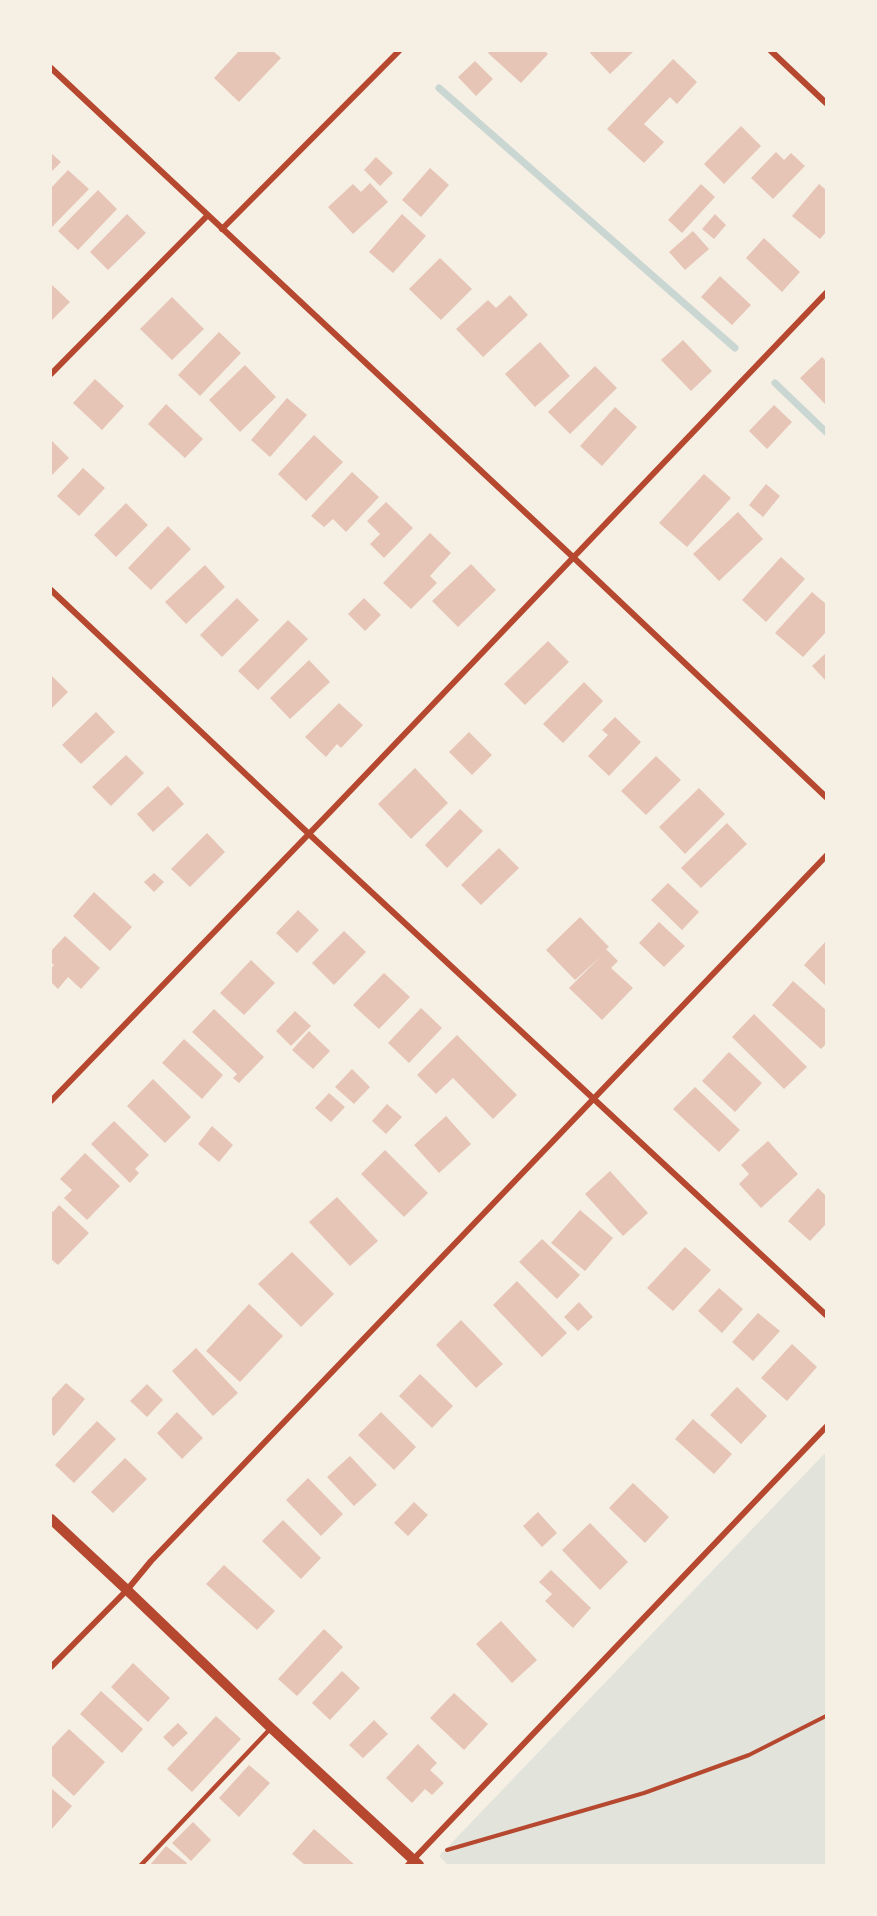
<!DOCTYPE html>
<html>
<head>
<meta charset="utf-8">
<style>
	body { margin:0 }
	#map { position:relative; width:877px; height:1916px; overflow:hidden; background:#f6efe4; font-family:Barlow,sans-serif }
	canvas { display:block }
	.frame { position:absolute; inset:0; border:52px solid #f6efe4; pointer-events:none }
</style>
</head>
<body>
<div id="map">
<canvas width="877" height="1916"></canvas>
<div class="frame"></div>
</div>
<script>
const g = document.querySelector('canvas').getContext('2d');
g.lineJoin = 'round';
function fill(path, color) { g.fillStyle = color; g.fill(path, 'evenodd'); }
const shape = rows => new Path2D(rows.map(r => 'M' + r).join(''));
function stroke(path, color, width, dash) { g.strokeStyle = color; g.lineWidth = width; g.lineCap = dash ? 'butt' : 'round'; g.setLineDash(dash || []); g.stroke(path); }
fill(shape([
	[826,1452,826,1865,448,1865,439,1856]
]), '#e2e4dc');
stroke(shape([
	[439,88,735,348],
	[775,383,826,432]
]), '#c9d6d2', 7);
fill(shape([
	[239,51,273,51,281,58,239,102,214,78],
	[490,51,545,51,548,54,521,83,488,53],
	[592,51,634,51,610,74,590,53],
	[673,59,697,82,677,104,670,97,644,124,664,142,644,163,607,129],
	[475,61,493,79,476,96,458,77],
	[741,126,761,146,724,184,704,164],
	[776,152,784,160,791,153,805,166,773,199,751,178],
	[51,153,61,162,51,172],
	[376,157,393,173,380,186,364,170],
	[430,168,449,185,421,217,402,200],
	[68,170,89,189,51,228,51,188],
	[370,183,388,202,353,234,328,207,353,184,361,192],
	[701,184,715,197,682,233,668,220],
	[819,184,826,190,826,232,820,239,792,216],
	[98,190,117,209,78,250,58,231],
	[127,214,146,233,108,270,90,252],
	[402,214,426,236,393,273,369,252],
	[715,214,726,225,714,239,702,229],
	[693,231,709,249,685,270,669,252],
	[764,238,800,272,782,292,746,258],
	[440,258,472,289,441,320,409,289],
	[720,276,751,305,732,325,701,297],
	[51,284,70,302,51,321],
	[510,295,528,315,483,357,456,329,488,300,496,308],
	[172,297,204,329,172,360,140,329],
	[219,332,241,353,200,396,178,375],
	[683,340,712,371,691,391,661,360],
	[540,342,570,376,535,407,505,374],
	[822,357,826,361,826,405,800,378],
	[245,365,276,397,240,432,209,400],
	[595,366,617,388,570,434,548,412],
	[95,379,124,406,102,430,73,403],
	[287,398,307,415,270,457,251,440],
	[166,404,203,439,185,458,148,424],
	[774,405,792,422,767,449,749,431],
	[615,407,637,427,602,466,580,446],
	[314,435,343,462,306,501,278,474],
	[51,440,69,458,51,476],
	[83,468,105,488,79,516,57,496],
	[352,472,379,497,346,532,333,519,324,527,311,516],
	[704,474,731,498,687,547,659,523],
	[766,484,780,496,763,517,749,505],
	[386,502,413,528,384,558,370,544,380,534,367,521],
	[126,503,148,525,116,557,94,535],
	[738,512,763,539,719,581,693,554],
	[168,526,191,549,151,590,128,568],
	[430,533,451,553,430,576,437,583,411,609,383,583],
	[781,557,805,579,766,622,742,600],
	[471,564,496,590,458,627,432,601],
	[205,565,225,587,186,624,165,602],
	[812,592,826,604,826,632,803,657,775,633],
	[237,598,259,620,222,657,200,635],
	[364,598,381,615,365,631,348,614],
	[288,620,308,639,258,690,238,671],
	[548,641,569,662,525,705,504,684],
	[826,653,826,681,812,666],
	[309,660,330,682,290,719,270,698],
	[51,675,68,692,51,709],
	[584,682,603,701,563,743,543,724],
	[339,703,363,725,341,748,337,744,326,757,305,737],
	[96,712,115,732,81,764,62,745],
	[615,717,641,742,609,776,588,756,608,735,602,730],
	[469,732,492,755,472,775,449,752],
	[126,755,144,773,111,806,92,787],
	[656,756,681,780,646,815,621,791],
	[415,768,448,803,411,839,378,804],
	[168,786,184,804,153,832,137,814],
	[699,788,725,814,685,854,659,827],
	[460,809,483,831,447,868,425,845],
	[727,823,747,844,701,888,681,868],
	[207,833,225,852,190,887,171,869],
	[499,848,519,868,481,905,461,885],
	[154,873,164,882,154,892,144,882],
	[668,883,699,912,682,930,651,900],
	[94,892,132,927,110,951,73,916],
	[298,910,319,930,297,953,276,933],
	[580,917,609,947,606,949,618,961,611,968,633,988,602,1020,569,988,601,956,575,980,546,950],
	[659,922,685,946,664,967,639,943],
	[344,931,366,952,334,985,312,963],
	[65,936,100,968,81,989,68,977,58,989,51,982,51,968,54,965,51,963,51,951],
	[826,941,826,986,804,965],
	[251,960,275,983,244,1015,220,993],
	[384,973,410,997,379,1029,353,1005],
	[793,981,826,1010,826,1044,821,1049,772,1005],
	[421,1008,442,1028,409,1063,388,1043],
	[214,1009,264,1057,239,1083,233,1078,237,1074,192,1032],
	[295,1011,311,1026,291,1046,276,1031],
	[754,1014,807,1067,784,1089,732,1037],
	[309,1031,330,1051,313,1069,292,1050],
	[457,1035,517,1095,493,1119,453,1078,436,1094,417,1075],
	[184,1039,223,1075,202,1099,162,1063],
	[729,1052,762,1083,735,1112,702,1081],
	[352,1069,370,1087,354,1104,335,1087],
	[153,1079,191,1117,165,1143,127,1106],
	[695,1087,740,1130,719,1152,673,1109],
	[329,1093,345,1107,331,1122,315,1108],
	[387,1104,402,1117,386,1134,372,1121],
	[446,1116,471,1144,439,1173,414,1145],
	[114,1121,149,1155,135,1169,139,1173,130,1183,91,1144],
	[212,1126,233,1145,219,1162,198,1144],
	[768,1141,798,1174,761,1208,739,1184,749,1174,741,1165],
	[385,1150,428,1193,404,1217,361,1174],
	[85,1153,120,1186,87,1220,64,1198,72,1190,60,1179],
	[610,1171,648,1213,623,1236,585,1194],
	[818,1188,826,1196,826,1224,810,1241,788,1221],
	[337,1197,378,1241,350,1266,309,1222],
	[59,1205,89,1233,58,1265,51,1259,51,1210,53,1212],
	[580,1210,613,1238,585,1271,551,1243],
	[542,1239,580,1275,557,1299,519,1262],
	[685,1247,711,1270,673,1311,647,1288],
	[292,1252,334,1294,301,1327,258,1284],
	[517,1281,567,1333,542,1357,493,1305],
	[719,1288,743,1309,722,1333,698,1311],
	[579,1302,593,1317,578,1331,564,1317],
	[249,1304,283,1336,240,1382,206,1351],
	[758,1313,780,1331,753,1361,732,1342],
	[461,1320,503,1364,476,1388,436,1345],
	[792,1344,817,1367,787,1401,761,1378],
	[196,1348,238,1393,213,1416,172,1371],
	[420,1374,453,1406,432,1428,399,1396],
	[66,1383,85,1399,54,1436,51,1433,51,1399],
	[147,1384,163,1400,147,1417,130,1401],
	[737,1387,767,1416,741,1444,710,1415],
	[177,1412,203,1438,182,1459,157,1433],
	[381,1412,416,1447,394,1470,358,1435],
	[693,1419,732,1454,714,1474,675,1439],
	[97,1421,116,1439,74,1483,55,1465],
	[350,1456,377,1485,354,1506,327,1477],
	[125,1458,147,1479,113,1513,91,1492],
	[308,1478,343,1514,321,1536,286,1500],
	[633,1483,669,1517,645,1543,609,1508],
	[414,1502,428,1515,408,1536,394,1523],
	[538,1512,557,1533,542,1547,523,1526],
	[283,1520,321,1558,301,1579,262,1541],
	[590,1523,628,1562,600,1590,562,1550],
	[224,1565,275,1611,257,1630,206,1584],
	[551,1570,591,1608,573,1628,545,1601,552,1594,539,1582],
	[501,1621,537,1660,512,1683,476,1644],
	[324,1629,343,1647,297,1696,278,1679],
	[133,1663,170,1698,148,1722,111,1687],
	[342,1671,360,1688,330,1720,312,1703],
	[101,1691,143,1729,122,1753,80,1714],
	[454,1693,488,1724,464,1750,430,1718],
	[216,1716,241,1739,192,1792,167,1769],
	[374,1720,388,1734,363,1758,349,1745],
	[178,1723,188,1733,173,1747,163,1737],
	[69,1729,105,1762,74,1796,51,1775,51,1748],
	[418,1744,437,1763,430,1770,444,1783,432,1795,425,1789,412,1803,386,1778],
	[249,1765,270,1783,239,1817,219,1798],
	[51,1788,72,1806,51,1830],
	[193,1822,211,1840,191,1861,172,1843],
	[314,1829,355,1865,305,1865,292,1854],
	[166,1846,187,1863,186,1865,150,1865]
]), '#e6c5b7');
stroke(shape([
	[447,1850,644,1793,749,1755,826,1716]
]), '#b5482f', 4);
stroke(shape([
	[141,1865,271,1728]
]), '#b5482f', 4.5);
stroke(shape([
	[771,51,826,103],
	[51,68,574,558,826,797],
	[222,229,399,51],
	[51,374,207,216],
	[51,590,309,834,826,1315],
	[51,1101,331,811,826,293],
	[51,1667,127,1590,151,1561,826,856],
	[408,1865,826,1427]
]), '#b5482f', 6);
stroke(shape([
	[51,1519,127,1590,271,1728,419,1865]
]), '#b5482f', 10);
</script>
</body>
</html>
